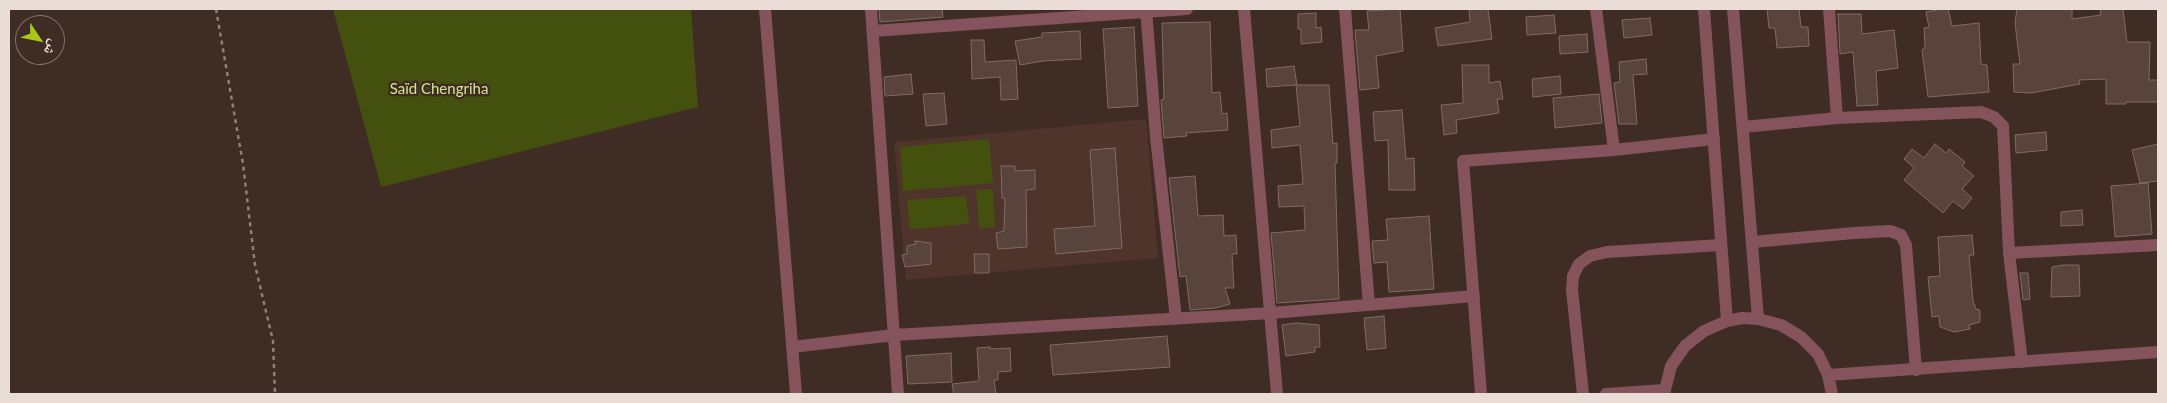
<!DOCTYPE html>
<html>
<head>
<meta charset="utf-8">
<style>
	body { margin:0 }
	#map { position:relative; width:2167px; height:403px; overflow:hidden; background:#3f2c24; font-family:Lato,"Noto Naskh Arabic",sans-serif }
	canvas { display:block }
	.frame { position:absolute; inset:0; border:10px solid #eaddd8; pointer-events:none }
	.north { position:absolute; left:15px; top:15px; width:50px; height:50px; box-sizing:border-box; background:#3f2c24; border:1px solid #83736c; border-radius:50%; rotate:124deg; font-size:14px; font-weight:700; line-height:20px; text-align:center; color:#eaddd8 }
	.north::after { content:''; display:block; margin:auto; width:18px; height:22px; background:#aac717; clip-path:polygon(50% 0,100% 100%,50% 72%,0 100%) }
</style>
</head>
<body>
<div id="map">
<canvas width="2167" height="403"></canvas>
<div class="frame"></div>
<div class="north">ش</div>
</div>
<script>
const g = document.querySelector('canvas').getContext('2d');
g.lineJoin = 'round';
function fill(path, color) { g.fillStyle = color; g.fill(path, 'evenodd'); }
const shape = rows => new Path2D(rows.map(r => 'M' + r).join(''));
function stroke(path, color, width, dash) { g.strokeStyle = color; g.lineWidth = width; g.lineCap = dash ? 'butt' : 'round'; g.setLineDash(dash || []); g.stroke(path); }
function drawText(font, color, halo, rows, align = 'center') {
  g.font = font + ' Lato,sans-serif'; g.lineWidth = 5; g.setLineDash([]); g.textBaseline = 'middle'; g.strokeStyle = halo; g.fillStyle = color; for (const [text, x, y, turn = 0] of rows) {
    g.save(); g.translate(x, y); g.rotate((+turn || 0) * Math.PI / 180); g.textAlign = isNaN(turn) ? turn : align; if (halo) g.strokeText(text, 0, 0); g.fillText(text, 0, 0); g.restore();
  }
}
fill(shape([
	[1146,119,1158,258,906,280,894,142]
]), '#4e342a');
fill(shape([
	[333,9,691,9,698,107,381,187],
	[989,139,993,183,903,191,900,147],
	[993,189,995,227,979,228,976,190],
	[966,196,969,224,910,229,907,200]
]), '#44500e');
const building = shape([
	[879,9,942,9,943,17,880,22,879,9],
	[1400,9,1403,51,1376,56,1379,88,1360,90,1355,30,1369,30,1367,11,1400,9],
	[1469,9,1488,9,1492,39,1438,46,1435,28,1470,22,1469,9],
	[1767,9,1799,9,1801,27,1808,27,1809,46,1777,48,1775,28,1769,28,1767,9],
	[1942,9,1948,9,1952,26,1979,23,1981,64,1987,65,1989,92,1928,97,1922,50,1925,48,1924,28,1929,27,1926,12,1942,9],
	[2017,9,2072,9,2072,19,2101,15,2100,9,2123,9,2127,42,2150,42,2149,80,2158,80,2158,102,2126,102,2126,104,2106,104,2106,79,2079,80,2080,84,2031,93,2014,92,2013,64,2020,64,2015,23,2017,9],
	[1316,13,1316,28,1321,27,1322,42,1301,44,1301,29,1298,29,1298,14,1316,13],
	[1838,14,1861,14,1862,34,1894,30,1898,68,1876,71,1878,105,1857,106,1853,52,1840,54,1838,14],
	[1554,15,1556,33,1527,35,1526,17,1554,15],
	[1650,18,1652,35,1624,38,1622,20,1650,18],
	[1210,22,1212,93,1220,92,1222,114,1227,113,1228,130,1186,133,1187,136,1164,138,1161,100,1164,99,1162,23,1210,22],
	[1134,27,1138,106,1108,108,1103,29,1134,27],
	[1080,31,1081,59,1043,61,1020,65,1015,41,1042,37,1042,33,1080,31],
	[1587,34,1588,52,1560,54,1559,36,1587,34],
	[971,40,984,40,985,62,1016,60,1018,99,1001,100,1000,77,972,79,971,40],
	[1646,59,1647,74,1633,75,1637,124,1619,124,1614,83,1620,82,1619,62,1646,59],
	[1462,65,1489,65,1489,83,1500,81,1503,99,1497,99,1499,113,1456,120,1457,133,1444,135,1441,105,1463,103,1462,65],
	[1294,66,1297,85,1329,85,1333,144,1337,143,1337,163,1335,163,1339,299,1277,303,1271,233,1305,230,1304,206,1279,207,1278,186,1303,184,1300,145,1272,148,1271,130,1300,126,1296,85,1267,87,1266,69,1294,66],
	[911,74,913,94,885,96,884,77,911,74],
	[1560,76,1561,94,1533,97,1532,79,1560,76],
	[944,93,947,124,926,126,923,94,944,93],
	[1599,94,1602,123,1555,128,1553,98,1599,94],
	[1402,110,1406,159,1414,158,1415,190,1389,190,1388,140,1375,141,1373,112,1402,110],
	[2046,132,2047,150,2016,153,2015,135,2046,132],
	[1935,144,1946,153,1949,149,1965,162,1962,166,1974,176,1962,189,1972,198,1963,209,1953,201,1943,213,1904,180,1914,168,1904,159,1912,149,1924,158,1935,144],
	[2158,144,2158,181,2140,183,2132,150,2158,144],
	[1115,148,1122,248,1056,254,1054,229,1095,226,1090,150,1115,148],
	[1001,166,1015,166,1015,171,1035,170,1035,189,1026,190,1027,247,998,249,996,233,1004,231,1005,198,1002,198,1001,166],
	[1195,176,1198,216,1223,215,1224,236,1236,235,1237,254,1232,254,1234,288,1225,288,1230,304,1216,308,1190,310,1186,276,1180,277,1169,178,1195,176],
	[2148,183,2152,234,2115,237,2111,186,2148,183],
	[2082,210,2083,225,2061,226,2061,212,2082,210],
	[1429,216,1434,289,1389,292,1387,262,1374,263,1372,241,1388,240,1386,219,1429,216],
	[1972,235,1974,255,1969,255,1973,301,1976,309,1980,310,1980,322,1969,325,1970,329,1954,332,1940,327,1939,316,1932,317,1928,277,1940,276,1938,237,1972,235],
	[915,241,931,243,931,264,905,267,902,255,907,254,907,246,916,244,915,241],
	[974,254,989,254,989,273,975,273,974,254],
	[2064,265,2079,265,2080,296,2051,297,2052,267,2064,265],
	[2020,273,2028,273,2030,299,2023,300,2020,273],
	[1384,316,1386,348,1367,350,1364,318,1384,316],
	[1296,323,1319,325,1320,347,1315,347,1315,352,1286,356,1282,325,1296,323],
	[1167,336,1170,367,1053,375,1050,345,1167,336],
	[990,347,990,349,1010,348,1011,371,998,372,998,380,994,380,996,394,954,394,952,384,979,381,977,348,990,347],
	[951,353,952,382,908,384,906,356,951,353]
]);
fill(building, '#58443c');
stroke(building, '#816b62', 1);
stroke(shape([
	[216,9,243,164,255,265,273,341,275,394]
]), '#90807a', 2.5, [4, 4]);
stroke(shape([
	[871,9,898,394],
	[1146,9,1156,137,1176,319],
	[1244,9,1277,394],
	[1345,9,1369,305],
	[1596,9,1614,150],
	[1829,9,1837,118,1981,112,1994,117,2003,126,2009,253,2022,362],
	[873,31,1187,9],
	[1743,127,1837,118],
	[1752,242,1854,233,1890,231,1901,235,1906,245,1916,370],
	[2009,253,2158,245],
	[792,347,894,335,1271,313,1474,296],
	[1481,394,1463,161,1614,150,1714,139],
	[1583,394,1572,290,1573,276,1579,264,1590,256,1607,252,1721,245]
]), '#85535c', 12);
stroke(shape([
	[765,9,796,394],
	[1704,9,1727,321],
	[1733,9,1758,319],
	[1828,375,2158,352],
	[1606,394,1664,390],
	[1664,394,1671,366,1685,346,1704,331,1727,321,1742,318,1758,319,1781,325,1801,337,1818,354,1828,375,1832,394]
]), '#85535c', 12);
drawText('15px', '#d2e78a', '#3f2c24', [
	["Saïd Chengriha",439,89]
]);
</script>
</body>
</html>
